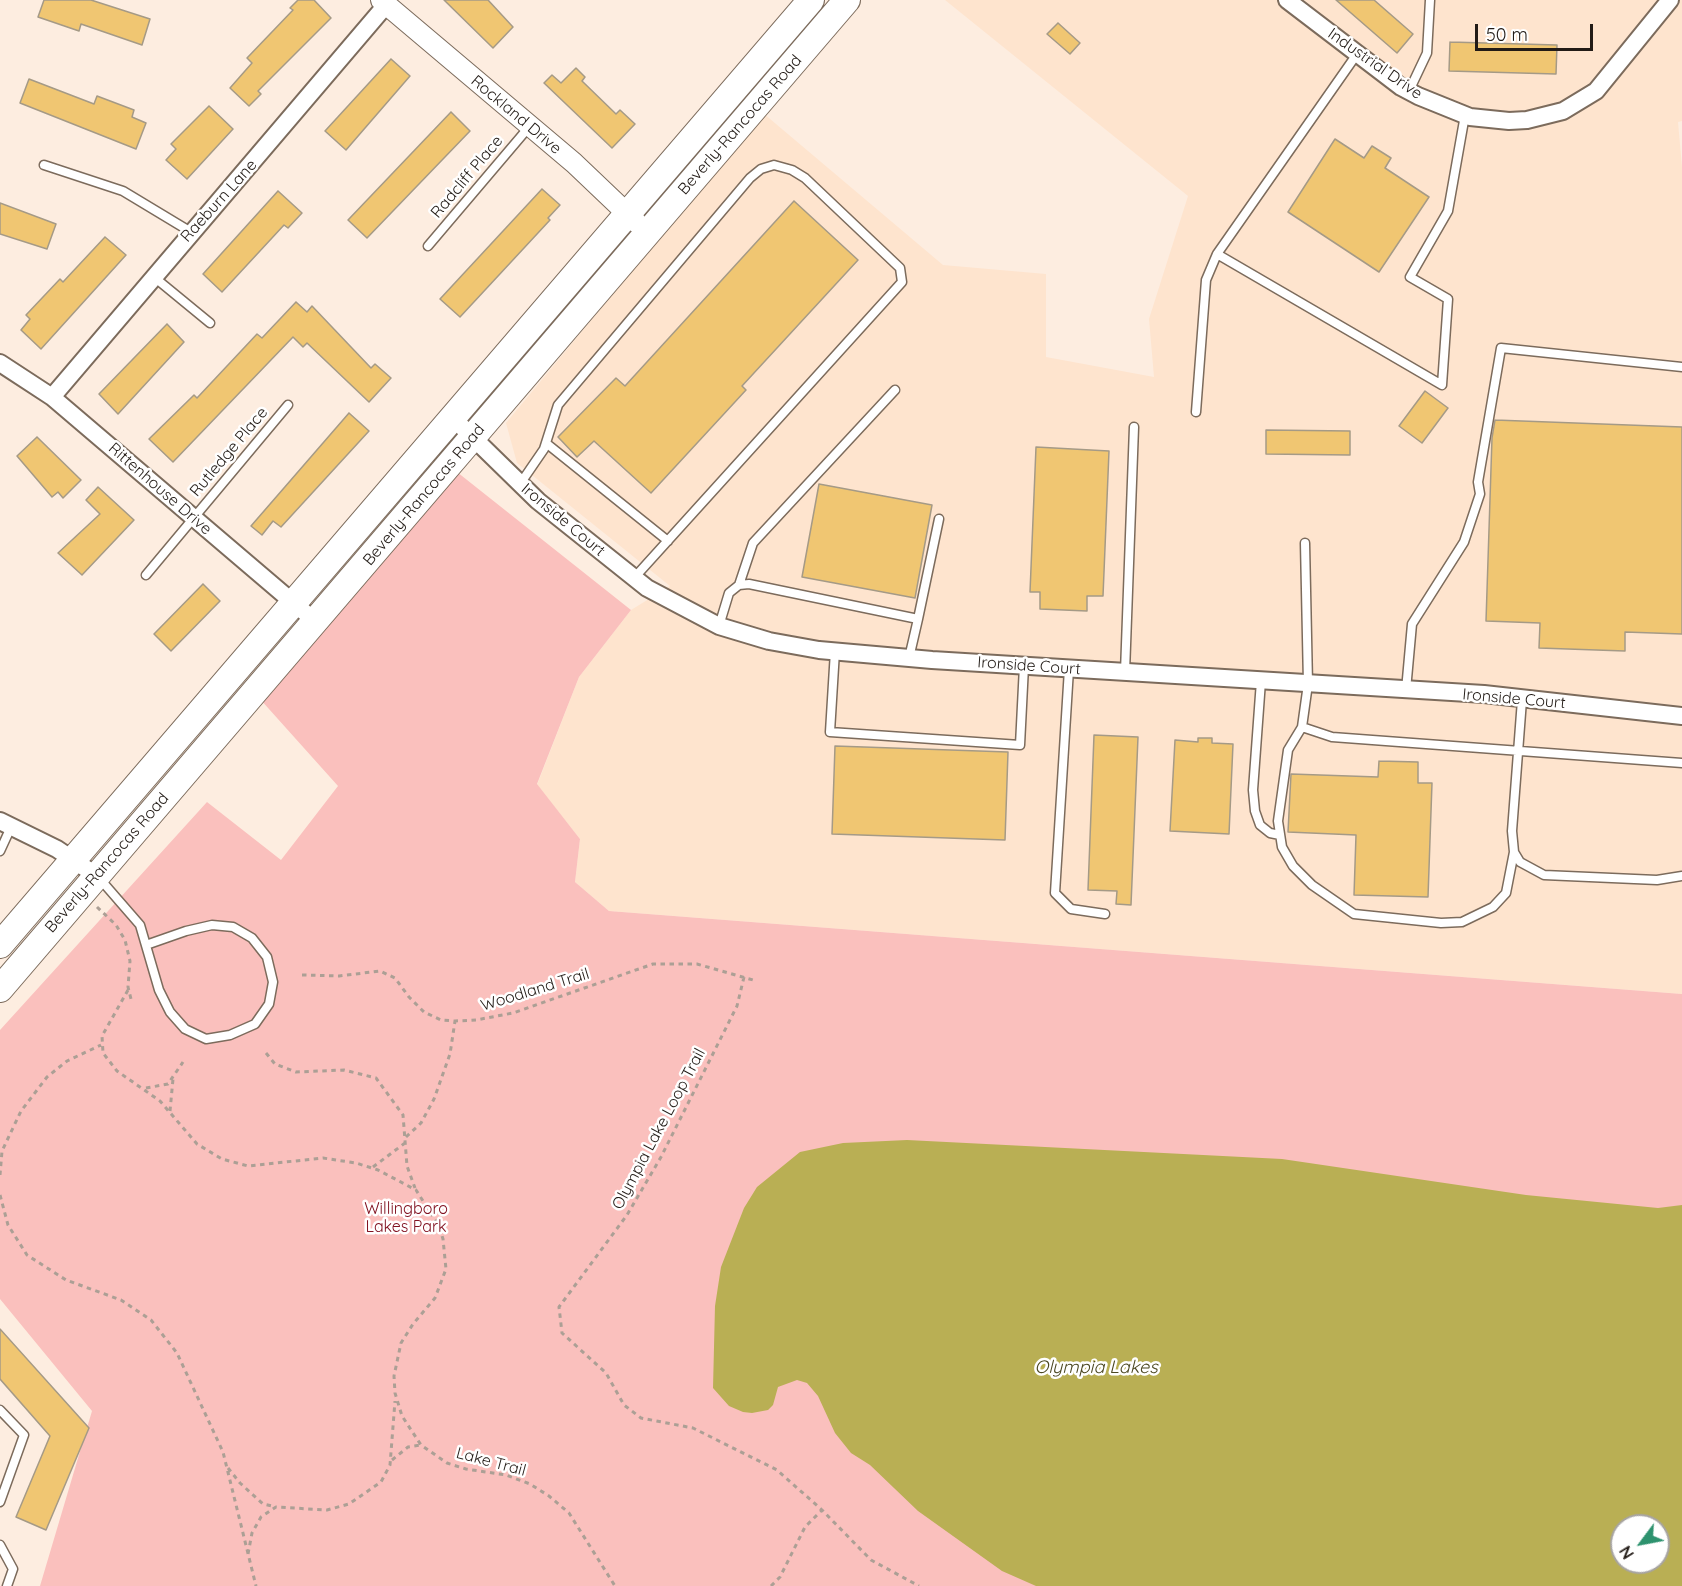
<!DOCTYPE html>
<html>
<head>
<meta charset="utf-8">
<style>
	body { margin:0 }
	#map { position:relative; width:1682px; height:1586px; overflow:hidden; background:#fdede0; font-family:Quicksand,sans-serif }
	canvas { display:block }
	.north { position:absolute; left:1610px; top:1514px; width:60px; height:60px; box-sizing:border-box; background:#fff; border:2px solid #a7a4a2; border-radius:50%; rotate:238deg; font-size:16px; font-weight:700; line-height:24px; text-align:center; color:#221b16 }
	.north::after { content:''; display:block; margin:auto; width:21px; height:27px; background:#2d926e; clip-path:polygon(50% 0,100% 100%,50% 72%,0 100%) }
	.scale { position:absolute; left:1475px; top:24px; width:118px; height:27px; box-sizing:border-box; border:3px solid #221b16; border-top:0; padding-left:8px; font-size:18px; line-height:21px; white-space:nowrap; color:#221b16; -webkit-text-stroke:4px #fff; paint-order:stroke }
</style>
</head>
<body>
<div id="map">
<canvas width="1682" height="1586"></canvas>
<div class="north">N</div>
<div class="scale">50 m</div>
</div>
<script>
const g = document.querySelector('canvas').getContext('2d');
g.lineJoin = 'round';
function fill(path, color) { g.fillStyle = color; g.fill(path, 'evenodd'); }
const shape = rows => new Path2D(rows.map(r => 'M' + r).join(''));
function stroke(path, color, width, dash) { g.strokeStyle = color; g.lineWidth = width; g.lineCap = dash ? 'butt' : 'round'; g.setLineDash(dash || []); g.stroke(path); }
function drawText(font, color, halo, rows, align = 'center') {
  g.font = font + ' Quicksand,sans-serif'; g.lineWidth = 5; g.setLineDash([]); g.textBaseline = 'middle'; g.strokeStyle = halo; g.fillStyle = color; for (const [text, x, y, turn = 0] of rows) {
    g.save(); g.translate(x, y); g.rotate((+turn || 0) * Math.PI / 180); g.textAlign = isNaN(turn) ? turn : align; if (halo) g.strokeText(text, 0, 0); g.fillText(text, 0, 0); g.restore();
  }
}
fill(shape([
	[945,0,1682,0,1682,121,1678,122,1682,167,1682,994,609,911,575,882,580,839,537,785,579,677,631,610,670,586,517,463,506,423,763,113,943,265,1046,274,1046,357,1154,377,1149,319,1188,196]
]), '#fee4ce');
fill(shape([
	[457,472,631,610,579,677,537,784,580,839,575,882,609,911,1682,994,1682,1586,40,1586,92,1411,0,1299,0,1030,207,802,281,860,338,786,260,699],
	[1622,1526,1658,1526,1658,1562,1622,1562]
]), '#fac0bd');
fill(shape([
	[907,1140,1282,1159,1526,1195,1658,1208,1682,1205,1682,1586,1036,1586,1002,1571,918,1511,870,1465,851,1453,835,1433,818,1396,807,1383,797,1380,778,1387,773,1405,768,1410,752,1413,743,1412,729,1406,713,1388,715,1306,721,1267,744,1208,757,1187,800,1152,843,1143],
	[1622,1526,1658,1526,1658,1562,1622,1562]
]), '#b9af54');
const building = shape([
	[44,0,91,0,150,19,142,45,81,24,79,31,38,17,44,0],
	[298,0,314,0,331,18,258,91,261,94,249,106,230,88,252,63,247,58,293,10,290,8,298,0],
	[444,0,488,0,513,27,493,48,444,0],
	[1336,0,1374,0,1413,34,1397,53,1336,0],
	[1058,23,1080,43,1070,54,1047,34,1058,23],
	[1450,42,1557,45,1556,74,1449,71,1450,42],
	[391,59,410,76,346,150,325,131,391,59],
	[576,68,585,77,582,81,616,114,620,110,635,124,612,148,544,83,552,75,561,83,576,68],
	[29,79,94,104,97,96,134,110,132,117,146,123,136,149,20,103,29,79],
	[209,106,233,129,187,179,166,160,176,149,171,144,209,106],
	[451,112,470,131,367,238,348,220,451,112],
	[1335,139,1364,158,1372,146,1391,158,1385,168,1429,197,1379,272,1288,212,1335,139],
	[542,189,560,205,548,218,550,220,460,317,440,299,542,189],
	[278,191,302,213,288,228,284,225,222,292,203,274,278,191],
	[794,201,858,260,742,386,746,390,651,493,594,441,577,457,558,437,616,378,625,386,794,201],
	[0,203,56,224,47,249,0,234,0,203],
	[105,237,126,255,41,349,21,330,30,319,26,315,60,279,63,282,105,237],
	[296,302,307,312,312,306,371,368,375,364,391,378,369,402,307,343,303,347,293,337,173,462,149,439,194,395,197,398,257,334,262,338,296,302],
	[167,324,184,342,118,414,99,394,167,324],
	[1425,391,1448,408,1422,443,1399,426,1425,391],
	[349,413,369,431,281,527,273,521,262,535,251,526,349,413],
	[1495,420,1682,427,1682,634,1625,632,1625,651,1539,648,1540,623,1486,621,1492,438,1495,420],
	[1266,430,1350,431,1350,455,1266,454,1266,430],
	[37,437,81,480,63,498,58,492,52,497,17,456,37,437],
	[1036,447,1109,451,1103,596,1087,596,1087,611,1040,609,1040,592,1030,592,1036,447],
	[819,484,932,505,915,598,802,577,819,484],
	[98,487,134,520,82,575,58,553,100,514,86,500,98,487],
	[203,584,220,601,171,651,154,634,203,584],
	[1094,735,1138,737,1131,905,1116,904,1117,891,1088,890,1094,735],
	[1198,738,1212,738,1212,743,1233,744,1229,834,1170,831,1175,740,1198,742,1198,738],
	[835,746,1008,752,1005,840,832,834,835,746],
	[1379,761,1418,762,1418,783,1432,783,1428,897,1354,895,1356,835,1288,832,1291,774,1378,777,1379,761],
	[0,1329,89,1428,46,1530,16,1517,50,1436,0,1379,0,1329]
]);
fill(building, '#f0c672');
stroke(building, '#a59a86', 1.5);
const service = shape([
	[1357,54,1217,254,1442,385,1448,299,1410,277,1448,211,1465,115],
	[1409,91,1427,53,1430,0],
	[44,165,123,191,191,232],
	[428,246,529,127],
	[154,277,210,323],
	[1196,412,1206,280,1217,254],
	[546,443,668,541],
	[520,484,544,449,558,405,750,178,761,169,774,165,792,170,805,178,900,268,902,282,634,578],
	[1305,543,1308,684,1302,727,1288,750,1278,821,1282,847,1293,866,1312,885,1354,914,1441,923,1462,922,1493,907,1506,893,1514,852],
	[146,575,288,405],
	[739,585,753,543,895,390],
	[918,619,939,519],
	[719,626,729,593,739,585,749,584,918,619,909,658],
	[835,651,830,732,1020,745,1024,666],
	[1069,669,1055,893,1071,909,1105,914],
	[1125,672,1134,427],
	[1261,681,1253,790,1255,811,1260,825,1270,833,1280,835],
	[1406,690,1412,624,1464,542,1480,494,1478,482,1501,348,1682,367],
	[1522,700,1512,831,1514,852,1520,862,1544,875,1657,880,1682,876],
	[1302,727,1332,737,1682,763],
	[0,851,11,827],
	[100,879,140,925,159,990,170,1012,185,1029,206,1039,230,1035,255,1024,269,1004,273,982,267,957,252,938,233,927,212,925,186,931,146,945],
	[0,1410,24,1435,0,1502],
	[0,1545,13,1569,7,1586]
]);
const minor = shape([
	[1287,0,1401,87,1418,96,1470,117,1509,121,1527,120,1563,111,1596,91,1670,0],
	[0,363,52,397,316,622],
	[52,397,386,5],
	[452,417,538,501,647,588,719,626,769,641,819,650,932,660,1484,694,1682,716],
	[0,821,57,849,97,876]
]);
const tertiary = shape([
	[381,0,574,163,637,223]
]);
const primary = shape([
	[0,945,811,0],
	[0,989,847,0]
]);
stroke(service, '#7c6b5c', 11);
stroke(minor, '#7c6b5c', 20);
stroke(tertiary, '#7c6b5c', 22);
stroke(primary, '#7c6b5c', 28);
stroke(shape([
	[97,907,116,925,125,940,130,961,128,987,132,1003],
	[302,975,339,976,380,971,395,978,409,997,424,1012,441,1020,455,1021,476,1020,513,1013,653,964,697,964,753,980],
	[744,977,737,1006,661,1157,627,1215,559,1307,562,1333,606,1373,624,1405,641,1418,693,1428,777,1470,822,1510,871,1560,919,1586],
	[128,990,102,1036,103,1053,117,1071,160,1101,197,1144,222,1159,248,1166,323,1158,356,1163,378,1170,416,1190,439,1226,443,1239,446,1269,435,1298,413,1324,401,1343,394,1376,395,1393,402,1416,421,1445,447,1463,466,1469,506,1475,530,1484,549,1496,569,1513,615,1586],
	[266,1053,275,1064,296,1072,344,1070,376,1078,403,1115,407,1166,415,1188],
	[146,1088,168,1084,183,1062],
	[170,1111,173,1079],
	[406,1137,421,1123,434,1099,450,1054,455,1021],
	[373,1167,405,1143],
	[0,1175,2,1151,21,1111,47,1077,67,1061,101,1045],
	[0,1195,8,1225,27,1255,66,1280,121,1300,151,1320,177,1353,223,1452,256,1586],
	[392,1460,408,1447,421,1445],
	[228,1468,240,1483,263,1504,276,1507],
	[248,1554,252,1533,261,1517,276,1507,327,1510,349,1504,381,1482,390,1465,395,1401],
	[771,1586,780,1577,805,1527,822,1510]
]), '#ac9f95', 3, [4.5, 4.5]);
stroke(service, '#fff', 8);
stroke(minor, '#fff', 16);
stroke(tertiary, '#fff', 20);
stroke(primary, '#fff', 26);
drawText('16px', '#221b16', '#fff', [
	["Industrial Drive",1375,64,35],
	["Rockland Drive",516,115,40],
	["Beverly-Rancocas Road",740,125,-49],
	["Radcliff Place",467,177,-50],
	["Raeburn Lane",219,201,-48],
	["Rutledge Place",229,452,-50],
	["Rittenhouse Drive",160,489,41],
	["Beverly-Rancocas Road",424,495,-50],
	["Ironside Court",563,520,40],
	["Ironside Court",1029,666,4],
	["Ironside Court",1514,699,5],
	["Beverly-Rancocas Road",107,863,-49],
	["Woodland Trail",535,990,-17],
	["Olympia Lake Loop Trail",659,1129,-62],
	["Lake Trail",491,1462,15]
]);
drawText('16px', '#811221', '#fff', [
	["Willingboro",406,1209],
	["Lakes Park",406,1227]
]);
drawText('italic 18px', '#4c4822', '#fff', [
	["Olympia Lakes",1096,1368]
]);
</script>
</body>
</html>
